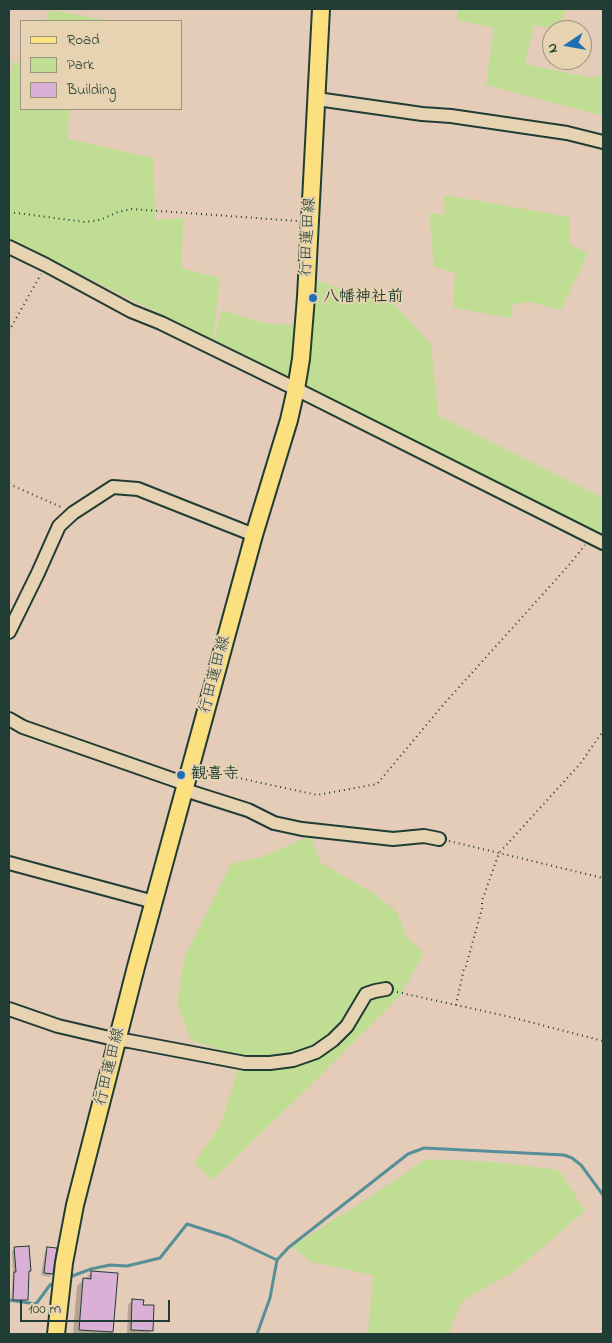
<!DOCTYPE html>
<html>
<head>
<meta charset="utf-8">
<style>
	body { margin:0 }
	#map { position:relative; width:612px; height:1343px; overflow:hidden; background:#e4ccb8; font-family:"Indie Flower",sans-serif }
	canvas { display:block }
	.frame { position:absolute; inset:0; border:10px solid #1f3d34; pointer-events:none }
	.legend { position:absolute; left:20px; top:20px; width:162px; height:90px; box-sizing:border-box; background:#e7d3b1; border:1px solid #97977f; margin:0; padding:6px 9px; list-style:none; font-size:15px; color:#1f3d34 }
	.legend li { display:flex; align-items:center; gap:10px; height:25px }
	.legend b { width:25px; border:1px solid #97977f }
	.north { position:absolute; left:542px; top:20px; width:50px; height:50px; box-sizing:border-box; background:#e7d3b1; border:1px solid #97977f; border-radius:50%; rotate:258deg; font-size:14px; font-weight:700; line-height:20px; text-align:center; color:#1f3d34 }
	.north::after { content:''; display:block; margin:auto; width:18px; height:22px; background:#1f6fb2; clip-path:polygon(50% 0,100% 100%,50% 72%,0 100%) }
	.scale { position:absolute; left:20px; top:1300px; width:150px; height:22px; box-sizing:border-box; border:2px solid #1f3d34; border-top:0; padding-left:6px; font-size:15px; line-height:18px; white-space:nowrap; color:#1f3d34; -webkit-text-stroke:4px #e7d3b1; paint-order:stroke }
</style>
</head>
<body>
<div id="map">
<canvas width="612" height="1343"></canvas>
<div class="frame"></div>
<ul class="legend">
<li><b style="height:6px;background:#fce080"></b>Road</li>
<li><b style="height:14px;background:#c0dd94"></b>Park</li>
<li><b style="height:14px;background:#dab0d6"></b>Building</li>
</ul>
<div class="north">N</div>
<div class="scale">100 m</div>
</div>
<script>
const g = document.querySelector('canvas').getContext('2d');
g.lineJoin = 'round';
function fill(path, color) { g.fillStyle = color; g.fill(path, 'evenodd'); }
const shape = rows => new Path2D(rows.map(r => 'M' + r).join(''));
function stroke(path, color, width, dash) { g.strokeStyle = color; g.lineWidth = width; g.lineCap = dash ? 'butt' : 'round'; g.setLineDash(dash || []); g.stroke(path); }
function drawText(font, color, halo, rows, align = 'center') {
  g.font = font + ' "Indie Flower","Klee One",sans-serif'; g.lineWidth = 4; g.setLineDash([]); g.textBaseline = 'middle'; g.strokeStyle = halo; g.fillStyle = color; for (const [text, x, y, turn = 0] of rows) {
    g.save(); g.translate(x, y); g.rotate((+turn || 0) * Math.PI / 180); g.textAlign = isNaN(turn) ? turn : align; if (halo) g.strokeText(text, 0, 0); g.fillText(text, 0, 0); g.restore();
  }
}
fill(shape([
	[458,9,567,9,556,29,534,25,525,64,592,78,603,74,603,116,486,85,494,28,457,20],
	[49,10,112,21,46,21],
	[13,61,21,64,21,109,69,109,68,139,153,158,156,220,183,218,182,268,220,278,213,340,9,239,9,85],
	[444,195,570,217,569,244,588,253,561,310,530,302,513,304,511,318,453,308,455,273,434,267,429,213,445,215],
	[317,281,394,304,431,344,438,415,603,498,603,538,304,386],
	[222,310,264,323,297,326,291,377,214,341],
	[310,836,321,863,375,894,397,912,407,938,424,953,400,996,319,1077,213,1180,194,1163,220,1126,242,1057,191,1040,177,1004,184,958,231,864,262,857],
	[426,1159,494,1162,559,1170,585,1211,515,1271,463,1300,448,1334,368,1334,373,1275,311,1262,292,1246,370,1197]
]), '#c0dd94');
fill(shape([
	[15,1248,27,1272,26,1300,23,1303,11,1302,13,1275,12,1251],
	[48,1248,52,1274,49,1277,41,1275,45,1251],
	[92,1272,112,1332,110,1334,73,1334,77,1286],
	[132,1301,142,1306,152,1330,148,1334,127,1334,128,1305]
]), '#0003');
stroke(shape([
	[67,1278,91,1269,110,1265,127,1266,160,1258,187,1224,228,1237,277,1260],
	[9,1300,36,1304,50,1285,57,1282],
	[257,1334,270,1298,277,1260,288,1248,408,1154,424,1148,564,1155,572,1158,581,1165,603,1195]
]), '#568f98', 3);
const building = shape([
	[29,1246,31,1271,29,1271,28,1300,13,1300,14,1272,16,1272,14,1247,29,1246],
	[47,1247,57,1248,53,1274,44,1273,47,1247],
	[91,1271,118,1273,113,1332,79,1330,83,1278,91,1279,91,1271],
	[132,1299,144,1300,143,1305,154,1305,153,1331,131,1330,132,1299]
]);
fill(building, '#dab0d6');
stroke(building, '#1f3d34', 1);
const minor = shape([
	[317,99,422,114,451,116,567,133,603,142],
	[9,247,46,265,131,311,161,323,296,389,603,543],
	[9,632,38,573,59,526,73,513,113,487,138,489,254,535],
	[9,719,23,727,186,784],
	[185,790,248,810,274,823,302,829,393,839,424,836,439,839],
	[9,863,154,902],
	[9,1009,58,1026,118,1040,129,1041,245,1063,270,1063,293,1060,316,1052,333,1040,347,1026,366,994,375,991,386,989]
]);
const major = shape([
	[56,1334,64,1263,75,1205,137,963,254,535,289,420,296,389,301,359,306,297,321,9]
]);
stroke(minor, '#1f3d34', 16);
stroke(major, '#1f3d34', 20);
stroke(shape([
	[9,212,85,222,100,220,118,212,131,209,298,221],
	[9,331,41,274],
	[9,484,61,507],
	[202,770,317,795,377,784,443,705,569,565,585,545],
	[449,841,603,878],
	[397,992,506,1016,603,1041],
	[456,1005,464,968,466,966,482,909,482,901,499,853,580,764,603,731],
	[602,1334,603,1327]
]), '#1f3d34', 2, [1, 4]);
stroke(minor, '#e7d3b1', 12);
stroke(major, '#fce080', 16);
for (const [x, y, r, color] of [
	[313,298,5,"#1f6fb2"],
	[181,775,5,"#1f6fb2"]
]) { const dot = new Path2D(); dot.arc(x, y, r, 0, 2 * Math.PI); g.fillStyle = color; g.fill(dot); stroke(dot, '#e7d3b1', 2); }
drawText('16px', '#1f3d34', '#e7d3b1', [
	["行田蓮田線",309,237,-87],
	["行田蓮田線",216,675,-75],
	["行田蓮田線",111,1067,-76]
]);
drawText('bold 16px', '#1f3d34', '#e7d3b1', [
	["八幡神社前",323,298],
	["観喜寺",191,775]
], 'left');
</script>
</body>
</html>
